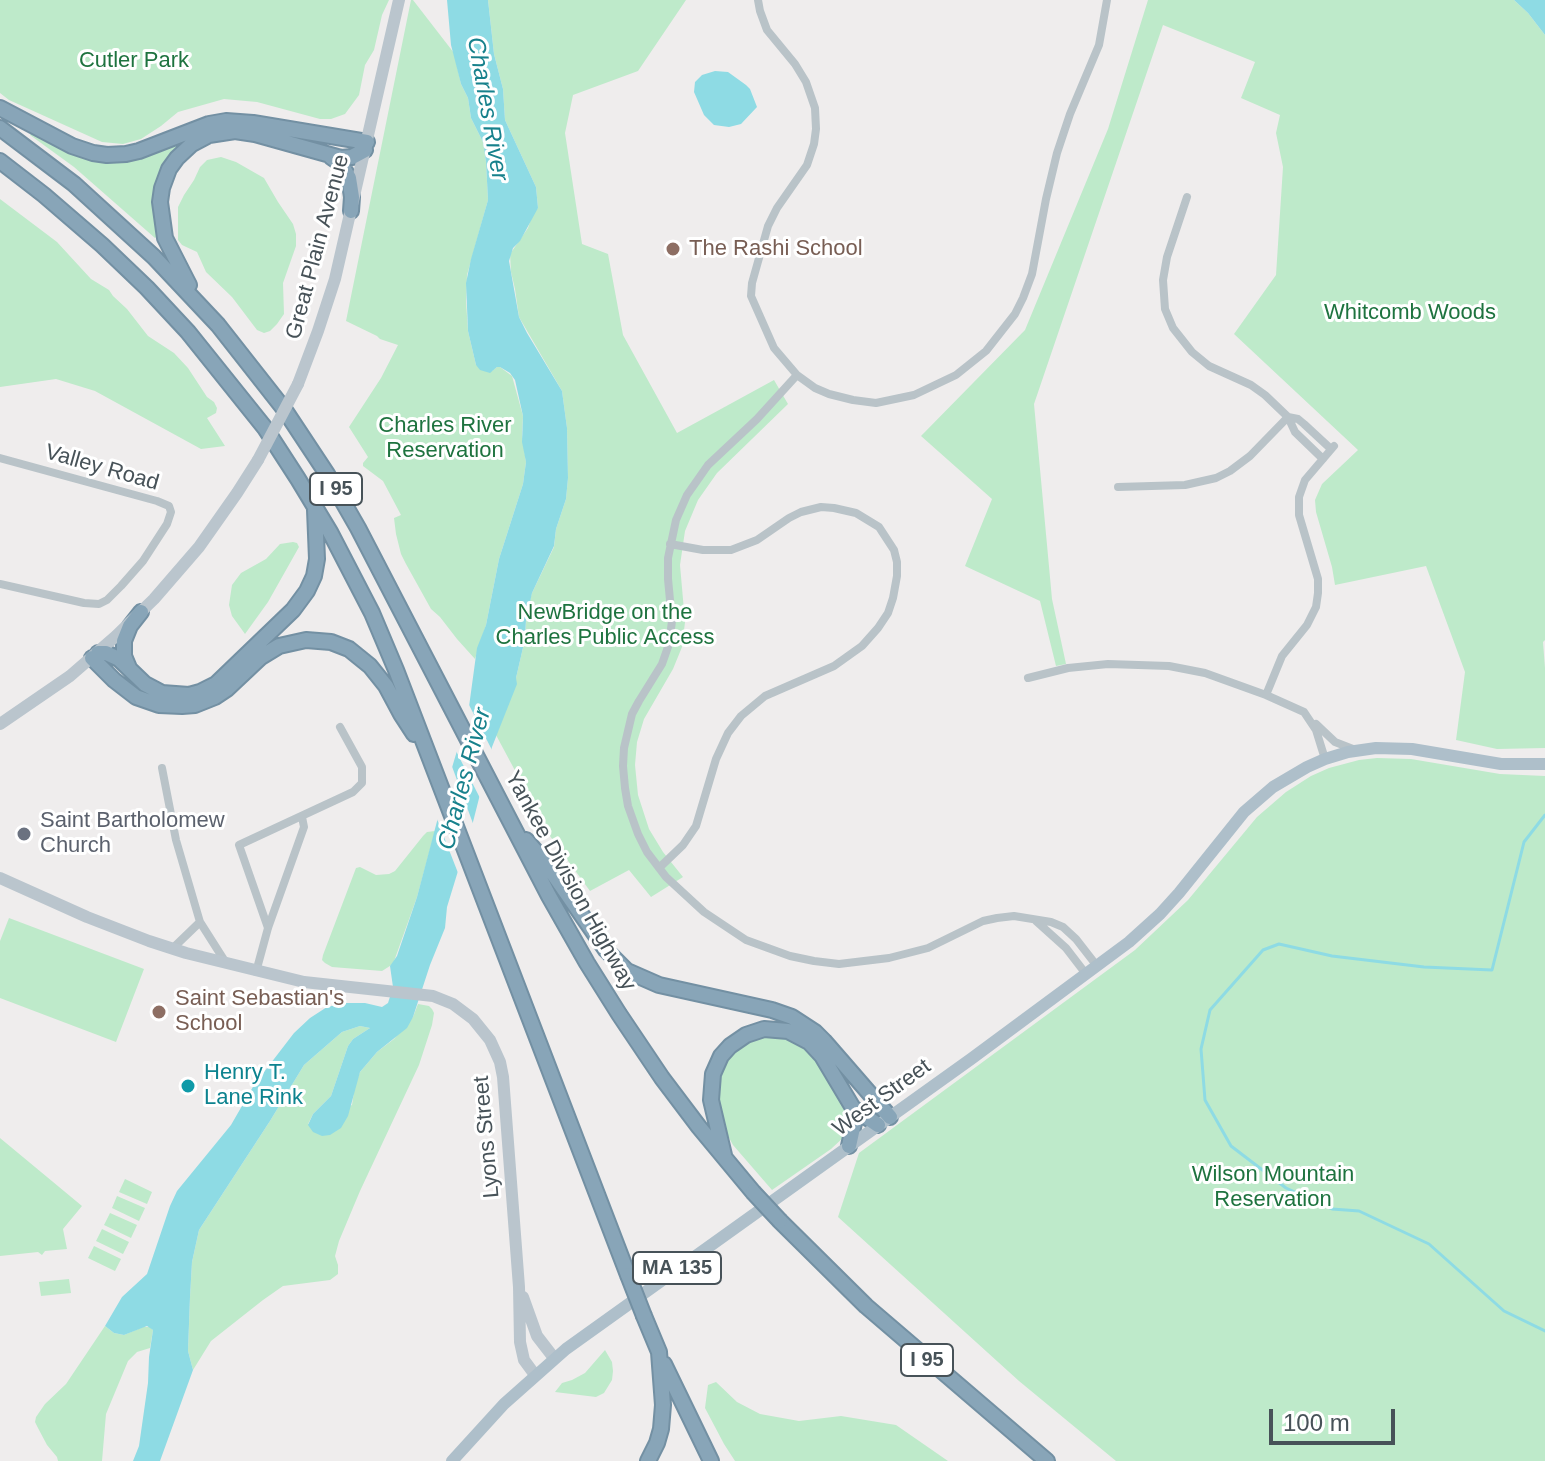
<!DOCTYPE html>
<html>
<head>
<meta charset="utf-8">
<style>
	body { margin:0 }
	#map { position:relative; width:1545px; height:1461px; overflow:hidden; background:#efeded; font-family:Arial,sans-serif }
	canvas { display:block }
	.scale { position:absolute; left:1269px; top:1409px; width:126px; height:36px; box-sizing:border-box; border:4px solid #475258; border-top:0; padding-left:10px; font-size:24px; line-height:28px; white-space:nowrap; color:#475258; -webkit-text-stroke:6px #fff; paint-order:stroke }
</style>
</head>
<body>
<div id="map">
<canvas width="1545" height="1461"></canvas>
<div class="scale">100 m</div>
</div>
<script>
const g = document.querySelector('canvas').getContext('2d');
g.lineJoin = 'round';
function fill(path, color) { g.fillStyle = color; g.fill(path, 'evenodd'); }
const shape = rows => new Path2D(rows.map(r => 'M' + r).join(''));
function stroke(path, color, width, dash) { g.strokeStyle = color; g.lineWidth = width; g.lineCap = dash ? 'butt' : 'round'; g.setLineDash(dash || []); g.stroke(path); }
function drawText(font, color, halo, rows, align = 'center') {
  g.font = font + ' Arial,sans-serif'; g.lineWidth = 6; g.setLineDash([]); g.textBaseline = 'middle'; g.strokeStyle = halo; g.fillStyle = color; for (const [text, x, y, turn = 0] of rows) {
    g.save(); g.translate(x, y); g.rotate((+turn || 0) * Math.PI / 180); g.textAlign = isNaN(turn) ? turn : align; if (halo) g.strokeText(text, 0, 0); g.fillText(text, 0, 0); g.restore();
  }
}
fill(shape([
	[0,0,389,0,382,15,374,50,365,65,359,95,345,114,331,119,320,119,257,102,224,99,178,112,161,126,141,139,123,144,102,142,9,100,0,93],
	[411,0,413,0,454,53,461,84,468,98,471,118,483,142,486,162,488,200,467,275,466,301,468,331,476,365,492,371,497,367,500,367,512,376,523,416,522,435,526,462,523,484,499,559,486,625,475,659,457,639,440,617,431,609,406,564,401,554,396,534,394,518,401,515,383,481,363,466,363,463,368,457,349,427,381,378,398,345,380,339,377,336,346,321],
	[488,0,686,0,638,71,573,95,565,133,582,244,608,254,623,335,677,433,774,380,788,404,717,473,698,500,685,531,680,565,685,622,682,647,673,669,644,719,637,742,635,765,638,795,649,829,663,852,683,877,651,897,629,870,590,891,550,836,496,735,516,683,516,678,525,639,527,610,532,593,554,547,556,529,566,499,568,478,567,428,562,391,519,317,515,289,511,272,510,254,528,228,533,213,538,208,536,187,505,120,503,89,494,54],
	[1148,0,1514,0,1528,13,1545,35,1545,640,1543,642,1545,668,1545,748,1497,749,1456,740,1465,672,1426,566,1335,585,1332,567,1316,512,1315,500,1322,484,1358,450,1234,334,1276,275,1283,167,1276,133,1280,115,1241,98,1255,62,1163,25,1034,404,1052,599,1066,664,1056,666,1040,601,965,566,992,499,921,436,1025,330,1108,129],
	[33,131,82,155,192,136,174,155,158,235,155,238,74,167,30,135],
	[221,157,236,162,264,178,278,202,293,224,296,234,296,246,283,283,284,314,277,324,270,331,264,333,257,330,232,297,206,272,197,252,182,245,178,240,178,207,184,195,194,180,200,167,207,160],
	[0,199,57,242,91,279,109,290,113,296,127,309,148,336,174,353,188,368,207,397,214,402,217,408,216,413,207,418,225,446,201,449,95,391,56,379,0,387],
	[293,542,297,543,299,547,268,602,245,634,232,616,229,605,232,585,241,573,266,559,280,544],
	[1377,758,1411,759,1500,774,1545,776,1545,1461,1116,1461,1019,1381,838,1217,859,1153,1135,950,1188,900,1257,817,1286,792,1311,776,1329,768,1359,760],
	[435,831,417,897,393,964,382,971,332,967,325,963,322,960,323,955,356,868,360,867,376,875,389,874,395,871,423,836,427,832],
	[9,918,144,969,116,1042,0,998,0,941],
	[418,1004,429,1006,432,1009,434,1013,432,1025,419,1065,360,1191,339,1241,335,1256,338,1265,338,1274,330,1280,283,1286,263,1300,211,1341,193,1370,188,1351,190,1297,192,1262,199,1230,270,1121,304,1065,342,1032,360,1026,370,1028,353,1039,348,1046,331,1096,313,1114,308,1124,352,1105,355,1085,360,1072,377,1052,394,1039,413,1017],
	[767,1035,782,1036,809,1049,819,1059,850,1116,845,1136,831,1149,772,1190,733,1145,722,1125,717,1105,719,1070,729,1055,741,1044],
	[0,1138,82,1206,63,1229,67,1249,45,1251,42,1255,38,1252,0,1256],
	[125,1179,152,1192,147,1204,119,1192],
	[117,1196,145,1208,139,1221,112,1208],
	[110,1213,137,1225,131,1238,104,1225],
	[102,1229,129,1242,123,1254,96,1241],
	[94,1246,121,1259,115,1271,88,1258],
	[69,1279,71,1293,41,1296,39,1282],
	[105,1326,114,1333,124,1335,143,1327,150,1327,153,1330,150,1348,137,1352,128,1361,106,1414,102,1461,58,1461,57,1457,47,1445,38,1428,35,1422,36,1417,45,1404,66,1384],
	[605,1350,612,1362,613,1371,612,1380,604,1393,596,1397,555,1392,562,1383,572,1380,585,1373],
	[716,1382,737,1402,760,1414,799,1421,841,1416,896,1425,948,1461,735,1461,724,1444,705,1408,708,1385]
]), '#beeaca');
fill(shape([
	[447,0,488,0,494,54,503,89,505,120,536,187,538,208,520,241,513,248,509,261,519,317,527,333,562,391,567,428,568,478,566,499,556,529,554,546,532,593,526,620,525,639,516,678,517,684,492,747,473,822,447,907,445,928,430,965,413,1017,407,1028,377,1052,360,1072,348,1116,341,1128,330,1135,322,1136,313,1132,308,1125,313,1114,331,1096,348,1046,353,1039,370,1028,360,1026,342,1032,304,1065,270,1121,199,1230,192,1262,190,1297,188,1351,193,1370,160,1461,133,1461,139,1446,148,1383,149,1357,153,1330,147,1326,124,1335,114,1333,105,1326,122,1297,147,1274,170,1206,177,1191,231,1125,254,1085,294,1033,310,1018,327,1007,345,1003,365,1003,382,1007,388,1003,393,987,390,966,397,956,417,897,445,791,468,714,477,648,486,625,499,559,523,484,526,462,522,442,523,416,515,380,510,373,500,367,497,367,490,373,480,370,476,365,468,331,466,283,471,259,488,200,486,162,483,142,471,118,468,98,461,84,451,45],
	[1514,0,1545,0,1545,35,1528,13],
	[715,71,728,72,746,85,750,89,757,107,741,124,729,127,714,125,704,115,694,92,695,82,702,75]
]), '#8edbe4');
fill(shape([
	[467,701,494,754,489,779,482,802,454,747],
	[450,761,475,829,460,878,435,814]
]), '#efeded');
stroke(shape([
	[1545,815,1524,842,1492,970,1424,967,1332,956,1279,944,1263,950,1210,1010,1201,1049,1205,1100,1231,1146,1286,1188,1332,1209,1359,1211,1429,1244,1504,1311,1545,1331]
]), '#8edbe4', 3);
const highway = shape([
	[0,108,72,146,93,153,107,155,126,154,139,151,209,124,226,121,253,123,367,142],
	[0,128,74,184,154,257,218,325,284,409,327,474,358,528,549,896,587,963,619,1014,662,1078,699,1127,753,1192],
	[331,157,341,164,349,178,352,197,351,211],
	[0,161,44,195,102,245,147,288,188,332,265,428,298,479,330,532,372,613,396,670,628,1275],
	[189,285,165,238,160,202,162,188,169,169,177,158,192,144,209,135,235,131,255,134,341,158,352,157,365,150],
	[98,653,106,653,119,659,145,684,162,693,189,695,200,692,216,684,293,610,307,591,314,576,317,559,315,510],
	[92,658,114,680,136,697,159,705,182,706,195,705,215,697,227,689,261,657,279,646,306,640,331,642,349,649,370,666,386,686,401,714,414,734],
	[129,668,124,656,124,641,130,626,141,612],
	[526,840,545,862,606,950,627,971,659,985,772,1010,792,1017,815,1032,824,1041,890,1117],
	[849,1146,854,1123,853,1108],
	[724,1155,711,1100,713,1074,721,1056,730,1046,746,1035,764,1029,788,1031,809,1042,822,1056,853,1108,878,1125],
	[780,1221,866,1306,1047,1461],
	[644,1316,659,1352,663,1405,661,1429,657,1443,648,1461],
	[664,1364,711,1461]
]);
stroke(highway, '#7390a3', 18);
stroke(shape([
	[758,0,760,11,767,30,795,64,806,82,815,108,816,129,814,144,807,165,777,208,768,226,752,283,751,296,774,348,797,375,815,388,829,394,853,400,876,403,914,395,956,375,986,351,1015,314,1023,298,1032,274,1046,199,1057,153,1070,114,1099,45,1107,0],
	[1187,197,1167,257,1163,280,1165,309,1173,328,1192,352,1209,366,1251,385,1265,395,1288,417,1295,432,1323,459],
	[797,375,757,419,708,465,687,495,676,520,668,558,668,579,672,621,669,644,662,664,639,701,632,714,624,748,623,766,625,788,628,806,638,834,647,852,666,877,704,912,746,940,790,956,814,961,839,964,889,958,928,948,983,921,997,918,1014,916,1051,922,1063,927,1076,939,1097,966],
	[1288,417,1298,419,1304,424,1331,449],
	[0,458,157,501,169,506,171,512,167,524,143,561,121,586,107,600,99,604,84,603,0,584],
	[1118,487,1185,485,1216,478,1230,471,1250,456,1288,417],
	[1028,678,1068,668,1108,664,1169,666,1205,673,1266,695,1304,712,1316,730,1325,759],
	[1266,695,1282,656,1307,625,1316,607,1318,593,1318,579,1299,515,1299,497,1305,480,1334,446],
	[1316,724,1335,742,1353,749],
	[162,768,176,840,200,922,226,963],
	[659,868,683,845,696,826,716,759,728,733,741,716,765,696,834,666,862,646,878,628,888,613,893,598,897,576,897,562,894,550,879,527,856,513,834,508,821,507,801,512,789,518,757,540,731,550,703,550,670,544],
	[1036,921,1066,948,1086,974],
	[268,928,239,845,353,792,362,783,362,767,340,727],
	[172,949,200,922],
	[256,972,268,928,304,827,302,817]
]), '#b9c3c8', 8);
stroke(shape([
	[298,384,318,331,335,279,399,0],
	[0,724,70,676,116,636,154,599,199,547,237,493,258,460],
	[0,878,87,917,149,941,186,953,304,982,433,996,453,1004,473,1019,490,1040,500,1062,503,1077,519,1287,520,1342,524,1360,535,1375],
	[523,1297,537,1336,554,1358]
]), '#bac5cd', 12);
stroke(shape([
	[452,1461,504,1404,566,1349,971,1059,1129,942,1160,914,1179,893,1244,812,1273,787,1307,767,1325,759,1348,752,1376,748,1412,749,1501,764,1545,764]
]), '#aebfca', 12);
stroke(highway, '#88a5b8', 14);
const highwayBridge = shape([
	[753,1192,780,1221],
	[628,1275,644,1316]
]);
stroke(highwayBridge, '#7390a3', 18, []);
stroke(shape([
	[258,460,298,384]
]), '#bac5cd', 12);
stroke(highwayBridge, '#88a5b8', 14);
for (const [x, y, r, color] of [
	[673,249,8,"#8d6e63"],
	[24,834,8,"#6b7280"],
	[159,1012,8,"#8d6e63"],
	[188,1086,8,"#0f9aa8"]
]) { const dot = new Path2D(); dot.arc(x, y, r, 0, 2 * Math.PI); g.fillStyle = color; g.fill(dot); stroke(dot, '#fff', 3); }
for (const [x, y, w] of [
	[336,489,52],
	[677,1268,88],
	[927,1360,52]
]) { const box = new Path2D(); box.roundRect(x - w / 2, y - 16, w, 32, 6); g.fillStyle = '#fff'; g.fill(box); stroke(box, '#475258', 2); }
drawText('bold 20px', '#475258', null, [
	["I 95",336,489],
	["MA 135",677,1268],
	["I 95",927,1360]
]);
drawText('22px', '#1e733f', '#fff', [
	["Cutler Park",134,61],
	["Whitcomb Woods",1410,313],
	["Charles River",445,426],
	["Reservation",445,451],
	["NewBridge on the",605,613],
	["Charles Public Access",605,638],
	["Wilson Mountain",1273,1175],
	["Reservation",1273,1200]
]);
drawText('22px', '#475258', '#fff', [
	["Great Plain Avenue",318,247,-75],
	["Valley Road",102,468,16],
	["Yankee Division Highway",570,881,61],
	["West Street",882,1098,-36],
	["Lyons Street",487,1137,-95]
]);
drawText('22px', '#785e54', '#fff', [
	["The Rashi School",689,249],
	["Saint Sebastian's",175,999],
	["School",175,1024]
], 'left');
drawText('22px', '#5b616d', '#fff', [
	["Saint Bartholomew",40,821],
	["Church",40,846]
], 'left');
drawText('22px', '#0d838f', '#fff', [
	["Henry T.",204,1073],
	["Lane Rink",204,1098]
], 'left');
drawText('italic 24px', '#17818c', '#fff', [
	["Charles River",487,109,80],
	["Charles River",465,779,-75]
]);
</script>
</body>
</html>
